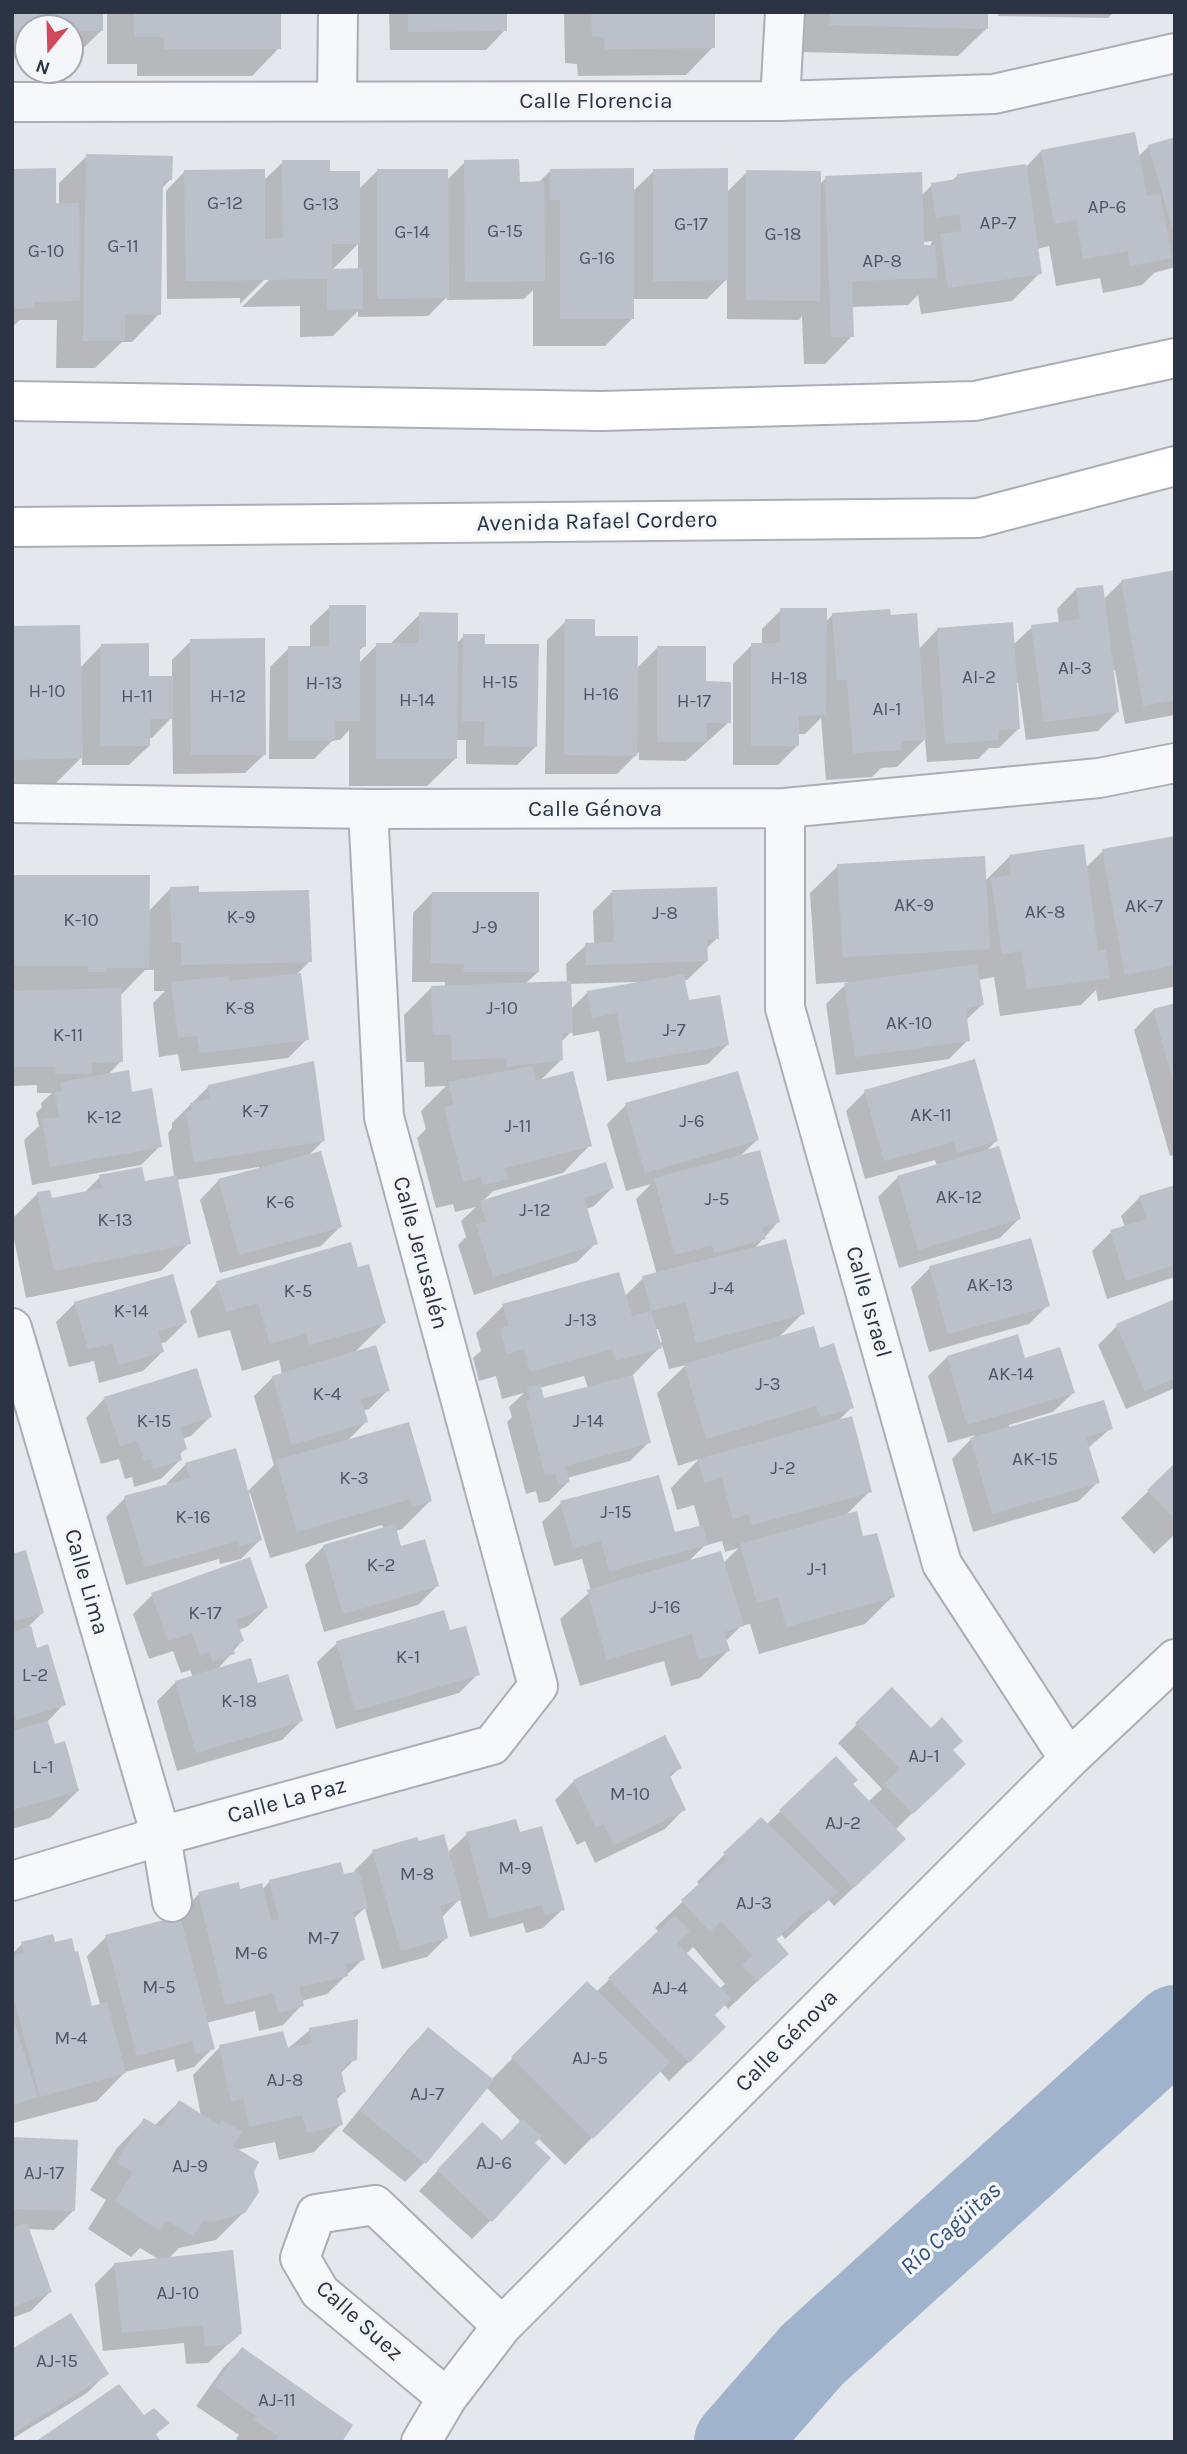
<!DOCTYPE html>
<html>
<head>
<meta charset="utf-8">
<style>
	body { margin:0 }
	#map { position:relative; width:1187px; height:2454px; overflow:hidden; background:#e4e7ec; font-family:Karla,sans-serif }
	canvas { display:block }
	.frame { position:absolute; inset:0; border:14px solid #2b3445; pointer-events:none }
	.north { position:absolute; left:14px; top:14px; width:70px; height:70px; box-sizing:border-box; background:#f4f6f9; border:2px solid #a4a8b1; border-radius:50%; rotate:199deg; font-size:19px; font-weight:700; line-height:28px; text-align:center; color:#2b3445 }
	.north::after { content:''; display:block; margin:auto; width:24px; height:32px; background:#d1495b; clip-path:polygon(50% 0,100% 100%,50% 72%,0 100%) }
</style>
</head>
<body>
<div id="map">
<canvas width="1187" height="2454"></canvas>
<div class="frame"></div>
<div class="north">N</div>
</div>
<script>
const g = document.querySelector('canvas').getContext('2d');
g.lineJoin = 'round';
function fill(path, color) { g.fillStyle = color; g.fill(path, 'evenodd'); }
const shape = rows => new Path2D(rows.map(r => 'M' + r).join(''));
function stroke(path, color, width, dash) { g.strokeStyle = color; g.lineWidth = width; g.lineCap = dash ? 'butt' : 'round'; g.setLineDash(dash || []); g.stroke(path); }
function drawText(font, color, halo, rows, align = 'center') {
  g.font = font + ' Karla,sans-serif'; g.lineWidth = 7; g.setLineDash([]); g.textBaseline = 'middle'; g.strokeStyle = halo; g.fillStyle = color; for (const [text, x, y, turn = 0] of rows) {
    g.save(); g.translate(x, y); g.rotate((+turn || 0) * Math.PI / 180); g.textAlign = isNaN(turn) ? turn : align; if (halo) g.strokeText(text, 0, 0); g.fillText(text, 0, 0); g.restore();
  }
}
fill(shape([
	[12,12,101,31,73,58,70,58,70,28,28,28,28,58,12,58],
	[107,12,279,12,279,48,252,76,137,76,137,64,107,64],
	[389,12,505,12,505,30,486,50,390,50],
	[564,12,713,12,713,47,686,75,578,76,577,64,565,63],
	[803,12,986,12,986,29,958,56,802,52],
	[998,12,1114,12,1108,18,998,16],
	[1175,138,1175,267,1154,273,1142,285,1103,293,1100,278,1056,286,1049,246,1037,249,1040,273,1012,301,921,314,918,295,908,305,851,307,852,336,825,364,804,364,802,316,799,320,727,319,727,279,707,299,633,299,633,318,605,346,533,346,533,290,524,299,447,300,447,297,428,316,358,317,358,311,333,336,300,337,300,306,242,307,274,275,272,272,240,304,240,298,167,299,166,191,185,171,263,181,283,162,328,173,358,190,377,171,446,181,465,162,518,184,538,183,551,170,632,192,654,171,726,193,747,172,819,185,826,178,921,196,932,185,951,182,958,175,1025,168,1041,151,1138,157,1149,146],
	[932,241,930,247,923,247,923,242],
	[358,244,358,270,331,271],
	[87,156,170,180,161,189,159,314,132,342,122,342,95,368,56,368,57,320,20,320,12,327,12,170,55,205,59,205,59,183],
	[1175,572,1175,715,1125,724,1115,670,1112,670,1117,712,1098,731,1026,740,1018,683,1015,683,1018,729,999,748,989,748,978,759,927,762,925,739,897,767,881,768,872,777,826,780,821,718,805,734,797,734,797,746,778,765,733,765,733,664,752,645,762,645,762,629,781,610,825,623,833,614,889,617,918,650,938,629,1012,646,1032,627,1059,623,1057,609,1076,589,1103,600,1122,581],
	[330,607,364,646,359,651,359,663,377,645,392,645,392,642,420,614,456,644,464,636,484,646,536,746,517,765,466,764,466,740,455,740,455,759,427,786,349,786,349,730,340,740,333,740,314,759,269,759,270,667,289,648,310,648,310,626],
	[566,621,636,669,658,647,705,683,729,722,686,761,639,760,639,752,617,774,545,774,547,640],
	[12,628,80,668,102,645,147,677,172,678,172,660,191,641,265,754,245,773,173,774,172,717,152,738,149,738,149,746,129,765,82,765,82,757,54,785,12,786],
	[1175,838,1175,985,1173,987,1098,1001,1096,990,1081,1005,1000,1016,994,977,978,980,982,1005,965,1021,968,1040,949,1059,836,1075,826,1004,848,982,816,984,810,893,838,866,984,882,1010,856,1085,868,1103,851],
	[14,877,148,912,171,888,198,894,310,961,296,975,307,1039,288,1058,181,1071,178,1054,159,1057,153,1003,165,991,154,991,154,970,145,970,120,996,121,1061,107,1076,131,1094,160,1146,141,1165,32,1185,24,1140,39,1126,36,1113,42,1107,41,1103,52,1093,37,1093,37,1085,12,1086],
	[612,892,717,938,706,949,707,961,687,980,684,980,687,1002,727,1045,708,1064,607,1081,599,1031,573,1036,572,1031,561,1042,562,1059,539,1082,590,1145,563,1173,493,1191,482,1202,612,1188,593,1207,585,1209,596,1243,577,1262,474,1295,458,1245,466,1237,461,1221,476,1207,455,1212,453,1204,436,1208,417,1138,426,1129,421,1111,446,1086,425,1087,424,1062,406,1062,404,1015,431,988,445,987,445,982,412,982,413,913,432,893,538,972,525,984,567,983,566,964,586,945,594,944,593,911],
	[637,982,637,984,588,992,570,1010,569,984],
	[1175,1004,1175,1155,1170,1156,1134,1030,1153,1010],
	[209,1086,324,1140,307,1157,340,1227,321,1246,220,1273,200,1200,219,1180,260,1169,259,1167,176,1180,189,1243,161,1271,26,1298,12,1230,12,1219,38,1193,51,1201,84,1193,100,1177,143,1183,174,1177,168,1133,172,1128,172,1123],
	[865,1092,996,1141,986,1151,1019,1219,1000,1238,899,1268,878,1197,897,1178,937,1166,935,1160,865,1179,846,1111],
	[626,1105,757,1140,739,1157,778,1222,754,1249,803,1313,778,1338,819,1350,852,1407,837,1422,870,1491,845,1516,862,1538,893,1596,865,1624,759,1654,750,1624,741,1626,725,1642,728,1651,700,1678,671,1686,664,1661,580,1686,560,1619,591,1591,582,1559,554,1566,542,1522,561,1503,674,1534,700,1527,694,1505,677,1510,671,1488,699,1459,678,1466,657,1393,686,1365,669,1369,662,1345,632,1376,649,1442,630,1461,567,1478,568,1482,549,1501,539,1503,536,1491,526,1494,507,1422,512,1417,509,1407,524,1393,502,1399,496,1376,479,1381,473,1358,481,1351,476,1333,503,1306,624,1297,643,1278,657,1275,636,1199,651,1184,626,1191,607,1124],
	[655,1329,658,1329,662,1342,658,1343],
	[584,1376,588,1388,543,1400,539,1388],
	[722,1541,725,1552,739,1548,723,1563,688,1562,704,1546],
	[1175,1187,1175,1277,1107,1299,1092,1251,1111,1232,1125,1227,1121,1216,1140,1197],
	[930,1268,1048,1305,1029,1324,929,1352,911,1287],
	[357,1269,384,1323,354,1353,388,1390,369,1409,362,1411,366,1422,346,1442,430,1501,402,1529,395,1531,400,1548,437,1586,418,1605,324,1632,305,1565,324,1546,384,1529,382,1525,270,1558,250,1493,247,1494,260,1540,241,1559,220,1564,219,1559,126,1585,106,1517,125,1498,168,1486,167,1483,186,1464,247,1492,274,1465,254,1396,273,1377,282,1374,279,1360,242,1371,230,1330,198,1338,190,1311,217,1283],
	[1175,1301,1175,1388,1126,1409,1098,1345,1117,1326],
	[75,1303,185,1323,166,1342,159,1344,162,1352,143,1371,99,1383,94,1361,69,1367,56,1322],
	[947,1357,1023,1360,1073,1393,1053,1412,1009,1425,1009,1429,1111,1428,1088,1448,1098,1482,1079,1501,973,1532,952,1459,975,1435,948,1443,928,1376],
	[105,1398,210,1417,191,1436,182,1439,185,1449,179,1455,180,1460,161,1479,134,1487,132,1477,125,1479,119,1459,101,1464,86,1418],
	[1175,1465,1175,1534,1154,1554,1121,1518],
	[12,1549,42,1613,29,1626,35,1650,64,1704,47,1722,54,1746,78,1791,50,1818,12,1829],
	[152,1595,266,1608,247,1627,238,1630,242,1641,217,1670,257,1685,301,1721,282,1740,177,1771,157,1701,176,1682,193,1677,190,1670,181,1673,173,1651,149,1659,133,1614],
	[448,1632,478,1674,459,1693,336,1729,317,1662,337,1643],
	[892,1690,951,1750,944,1782,895,1830,885,1858,834,1906,828,1899,785,1939,782,1935,775,1940,786,1954,728,2009,724,2004,713,2015,705,2046,669,2081,659,2070,565,2165,538,2138,491,2220,472,2239,419,2191,463,2143,501,2142,521,2122,486,2087,424,2163,405,2182,342,2131,409,2048,428,2029,491,2080,587,1983,596,1992,659,1932,655,1928,700,1885,697,1882,725,1854,766,1825,835,1758,851,1784,868,1802,882,1789,838,1743],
	[693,1947,725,1984,719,1989,686,1954],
	[680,1768,669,1778,684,1809,665,1829,595,1863,585,1841,577,1845,555,1800,574,1781],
	[467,1834,519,1834,563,1909,543,1928,526,1933,523,1923,470,1937,460,1899,441,1918,447,1937,427,1957,382,1969,365,1908,353,1919,363,1959,327,1994,301,2001,302,2005,283,2025,259,2031,255,2011,206,2023,213,2048,194,2067,177,2072,174,2059,125,2072,97,2101,13,2123,12,1954,22,1944,54,1944,91,2008,100,2004,87,1956,106,1937,181,1917,180,1913,199,1894,262,1890,270,1881,355,1874,354,1871,373,1852,418,1843,447,1853],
	[310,2030,355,2059,340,2074,344,2092,336,2100,341,2124,314,2152,279,2160,275,2142,236,2150,252,2171,244,2212,216,2240,179,2248,168,2259,240,2333,208,2363,186,2364,184,2343,103,2351,95,2284,114,2265,160,2260,140,2248,131,2257,88,2229,106,2200,90,2190,117,2148,144,2120,154,2126,179,2102,201,2116,193,2075,220,2047,286,2050],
	[12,2139,73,2211,54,2230,27,2229,50,2292,31,2311,12,2318],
	[242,2349,340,2442,239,2442,236,2439,239,2435,196,2406,223,2368],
	[12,2351,106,2374,87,2393,12,2439]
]), '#0003');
stroke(shape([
	[736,2442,812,2355,1175,2027]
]), '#9fb4cc', 84);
fill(shape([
	[12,12,103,12,103,31,70,31,70,28,28,28,28,31,12,31],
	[134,12,281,12,281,49,164,49,164,37,134,37],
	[408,12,507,12,507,31,408,32],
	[591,12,715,12,715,48,605,49,604,37,592,36],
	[830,12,988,12,988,29,829,25],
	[1135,132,1147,196,1160,194,1172,258,1130,266,1128,251,1083,259,1076,220,1054,224,1041,150],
	[1175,137,1175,233,1174,233,1148,145],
	[86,154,173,156,172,180,163,180,161,315,125,314,125,341,83,341],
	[519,159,520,182,544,181,545,281,465,282,464,160],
	[282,160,330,160,330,171,360,171,360,244,332,244,332,269,363,268,363,309,327,310,327,279,186,281,184,170,265,169,265,239,283,238],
	[1026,164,1042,274,948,288,940,234,962,231,959,214,936,218,931,183,957,179,957,174],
	[56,168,56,203,79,203,80,301,34,302,34,308,12,309,12,169],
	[634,168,634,319,560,319,560,200,550,200,550,169],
	[728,168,728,280,653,281,653,169],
	[377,169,448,169,449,298,377,299],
	[746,170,821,171,820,301,746,300],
	[922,172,924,245,935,245,937,278,852,281,854,337,831,337,825,176],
	[1175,570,1175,700,1143,706,1121,580],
	[1103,585,1119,712,1044,722,1031,625,1080,619,1076,588],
	[329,605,366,605,366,647,360,646,360,721,334,721,335,741,288,741,288,646,329,646],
	[780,608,827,608,826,715,799,716,799,746,751,746,751,643,780,643],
	[890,609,891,615,917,613,926,740,901,741,902,750,853,753,847,680,837,680,832,613],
	[419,612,458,613,457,759,376,759,376,643,419,643],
	[565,619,595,619,595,636,638,636,637,756,564,755],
	[1013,622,1020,729,999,730,999,740,945,744,937,628],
	[80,625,83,758,12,760,12,626],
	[463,634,485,634,485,644,539,644,537,747,484,746,485,721,462,721],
	[265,638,266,755,191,755,190,639],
	[149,643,149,676,173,676,173,719,150,719,150,746,100,746,101,644],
	[657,646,706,646,706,681,731,682,731,723,707,723,707,742,657,742],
	[1175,836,1175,965,1125,975,1102,849],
	[1084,844,1098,951,1106,949,1110,978,1027,989,1021,951,1002,954,991,878,1011,875,1009,855],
	[985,856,990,949,843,957,837,864],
	[13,875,150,875,149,968,106,968,106,972,88,972,88,966,13,966],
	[199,886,199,892,309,890,312,962,181,965,181,943,172,943,170,887],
	[717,887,719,939,707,939,708,961,586,965,585,943,614,942,612,890],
	[432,892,539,892,539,972,463,972,464,964,431,963],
	[977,964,984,1005,966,1008,970,1041,855,1057,844,983],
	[301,973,309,1040,200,1053,197,1036,178,1038,171,982,228,976,229,981],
	[684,974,689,1000,720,995,729,1045,626,1063,617,1013,592,1018,587,991],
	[571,981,573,1033,562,1033,563,1060,507,1067,506,1058,452,1060,451,1035,433,1035,431,986],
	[121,988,123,1062,92,1063,92,1074,55,1074,56,1067,14,1067,12,991],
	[1175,1003,1175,1085,1174,1085,1153,1009],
	[975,1059,998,1141,957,1153,954,1142,884,1161,864,1090],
	[314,1061,325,1141,194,1162,186,1112,192,1111,190,1103,210,1099,208,1085],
	[532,1066,536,1081,573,1071,592,1146,505,1168,508,1179,483,1185,481,1177,463,1182,444,1108,454,1105,448,1082],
	[129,1070,132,1092,152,1088,162,1147,50,1167,42,1119,59,1117,55,1092,62,1091,60,1082],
	[738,1071,759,1140,645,1173,625,1103],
	[999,1146,1021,1219,918,1250,897,1176],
	[760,1150,780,1222,762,1227,766,1239,714,1253,712,1245,675,1255,654,1178],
	[321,1151,342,1227,239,1255,218,1179],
	[606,1162,614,1188,584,1198,598,1244,493,1277,476,1224,486,1222,480,1201],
	[142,1167,145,1181,177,1175,191,1244,54,1271,37,1192,50,1190,52,1198,102,1188,99,1175],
	[1175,1185,1175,1265,1126,1281,1110,1230,1147,1219,1139,1196],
	[1031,1238,1050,1306,948,1334,929,1266],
	[786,1239,805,1314,696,1343,686,1302,651,1311,642,1276],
	[351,1242,358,1267,369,1264,386,1323,309,1345,306,1334,270,1344,258,1303,226,1312,216,1281],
	[619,1272,632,1316,651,1311,662,1348,615,1361,612,1349,530,1372,524,1349,507,1354,500,1329,509,1326,502,1304],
	[173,1274,187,1323,158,1331,164,1352,118,1365,113,1343,88,1349,74,1302],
	[1175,1299,1175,1378,1145,1391,1116,1324],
	[814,1326,820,1348,834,1343,854,1408,820,1417,817,1406,706,1439,684,1364],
	[1018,1334,1025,1358,1060,1347,1075,1393,967,1425,947,1356],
	[376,1345,390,1391,361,1399,368,1422,292,1445,272,1376],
	[197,1368,212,1417,180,1427,187,1449,180,1452,182,1460,153,1469,151,1459,144,1461,138,1441,120,1446,104,1397],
	[633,1375,651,1443,565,1466,570,1482,558,1485,555,1473,545,1476,526,1401,531,1400,527,1387,540,1384,544,1398],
	[1104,1400,1113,1429,1086,1437,1100,1483,992,1514,970,1438],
	[852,1416,872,1492,752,1525,749,1514,733,1519,722,1478,704,1483,698,1459],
	[409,1422,432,1501,413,1507,410,1499,297,1532,276,1460],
	[236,1448,262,1540,239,1546,238,1541,145,1567,124,1496,190,1478,185,1463],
	[1175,1463,1175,1519,1147,1490],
	[659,1475,675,1532,703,1525,708,1545,609,1571,601,1541,573,1548,560,1501],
	[857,1511,863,1536,877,1533,895,1597,786,1627,778,1597,757,1603,740,1544],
	[395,1524,401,1546,425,1539,439,1586,343,1614,323,1545],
	[12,1546,15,1553,26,1550,44,1613,14,1621,12,1614],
	[721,1551,744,1626,724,1632,730,1651,698,1660,692,1634,607,1660,587,1590],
	[250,1557,268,1608,236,1619,244,1641,233,1646,235,1654,213,1662,209,1652,200,1656,192,1633,168,1641,151,1593],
	[444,1610,450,1630,466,1626,480,1675,355,1711,336,1641],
	[31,1626,37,1648,48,1644,66,1705,16,1720,12,1708,12,1632],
	[251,1658,258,1683,288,1674,303,1721,196,1753,175,1681],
	[892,1687,931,1728,942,1717,963,1741,953,1750,966,1764,913,1814,884,1784,900,1769,855,1723],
	[48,1721,55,1744,65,1741,79,1791,12,1810,12,1731],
	[665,1735,682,1768,669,1774,686,1810,614,1845,604,1824,596,1827,573,1780],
	[836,1756,858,1780,853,1784,906,1839,854,1888,779,1810],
	[761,1817,838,1892,814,1913,810,1909,776,1939,789,1954,757,1982,742,1965,752,1955,721,1921,710,1932,681,1900,728,1858,723,1853],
	[516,1819,520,1832,542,1826,565,1910,545,1915,542,1905,489,1919,466,1832],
	[444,1834,462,1900,440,1905,448,1938,401,1951,372,1850,417,1837,419,1841],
	[341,1862,344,1874,359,1871,368,1908,353,1911,365,1960,346,1964,348,1976,299,1987,304,2006,278,2013,274,1993,225,2005,198,1892,239,1882,240,1889,262,1883,271,1921,279,1919,269,1880],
	[675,1915,690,1931,677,1943,731,1999,715,2015,726,2027,689,2063,608,1978],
	[180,1916,215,2049,196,2054,193,2041,137,2056,105,1935],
	[53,1934,55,1942,72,1938,75,1952,78,1951,92,2006,107,2002,126,2073,40,2097,12,1991,12,1956,24,1953,21,1942],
	[587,1981,670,2062,593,2139,511,2057],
	[12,2015,38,2097,12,2105],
	[358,2019,357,2060,345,2063,345,2068,341,2070,346,2092,336,2094,343,2125,307,2133,302,2115,249,2127,243,2099,231,2102,219,2045,283,2031,288,2048,312,2043,309,2028],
	[428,2027,494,2080,426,2164,360,2111],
	[179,2100,219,2125,222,2120,242,2132,233,2146,259,2162,254,2172,259,2192,245,2213,213,2222,204,2220,193,2236,166,2220,160,2231,115,2201,133,2172,116,2162,144,2118,161,2128],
	[522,2119,542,2136,535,2143,551,2158,492,2222,437,2170,482,2122,502,2140],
	[12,2137,78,2140,75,2211,12,2209],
	[27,2223,52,2292,12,2307,12,2228],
	[233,2250,242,2333,229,2344,205,2346,203,2325,122,2333,114,2263],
	[71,2313,109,2374,12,2434,12,2349],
	[242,2347,353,2425,342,2442,274,2442,278,2436,254,2420,256,2416,214,2386],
	[119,2384,144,2415,154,2408,170,2423,156,2434,161,2442,35,2442]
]), '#bbc0ca');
const street = shape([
	[337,100,338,12],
	[780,101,785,12],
	[12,102,780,101,994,94,1175,53],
	[12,803,368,809,785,808,1099,778,1175,763],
	[785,808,785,1008,942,1564,1069,1759],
	[12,1328,161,1836,172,1902],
	[12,1881,161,1836,492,1745,538,1686,384,1117,368,809],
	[447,2398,320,2292,300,2258,316,2214,375,2205,502,2326],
	[421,2442,447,2398,502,2326,1069,1759,1175,1659]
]);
const secondary = shape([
	[12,401,601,411,975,401,1175,358],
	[12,527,978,518,1175,466]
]);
stroke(street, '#a9aeb7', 42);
stroke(secondary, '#a9aeb7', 42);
stroke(street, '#f7f8fa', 38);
stroke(secondary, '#fff', 38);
drawText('19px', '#4f5766', null, [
	["G-12",225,204],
	["G-13",321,205],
	["AP-6",1107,208],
	["AP-7",998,224],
	["G-17",691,225],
	["G-15",505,232],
	["G-14",412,233],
	["G-18",783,235],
	["G-11",123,247],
	["G-10",46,252],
	["G-16",597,259],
	["AP-8",882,262],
	["AI-3",1075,669],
	["AI-2",979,678],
	["H-18",789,679],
	["H-15",500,683],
	["H-13",324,684],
	["H-10",47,692],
	["H-16",601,695],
	["H-11",137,697],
	["H-12",228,697],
	["H-14",417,701],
	["H-17",694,702],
	["AI-1",887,710],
	["AK-9",914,906],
	["AK-7",1144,907],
	["AK-8",1045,913],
	["J-8",665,914],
	["K-9",241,918],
	["K-10",81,921],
	["J-9",485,928],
	["K-8",240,1009],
	["J-10",502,1009],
	["AK-10",909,1024],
	["J-7",674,1031],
	["K-11",68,1036],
	["K-7",255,1112],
	["AK-11",931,1116],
	["K-12",104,1118],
	["J-6",692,1122],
	["J-11",518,1127],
	["AK-12",959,1198],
	["J-5",717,1200],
	["K-6",280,1203],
	["J-12",535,1211],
	["K-13",115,1221],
	["AK-13",990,1286],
	["J-4",722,1289],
	["K-5",298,1292],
	["K-14",131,1312],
	["J-13",581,1321],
	["AK-14",1011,1375],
	["J-3",768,1385],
	["K-4",327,1395],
	["K-15",154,1422],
	["J-14",588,1422],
	["AK-15",1035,1460],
	["J-2",783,1469],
	["K-3",354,1479],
	["J-15",616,1513],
	["K-16",193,1518],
	["K-2",381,1566],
	["J-1",817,1570],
	["J-16",665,1608],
	["K-17",205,1614],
	["K-1",408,1658],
	["L-2",35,1676],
	["K-18",239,1702],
	["AJ-1",924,1757],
	["L-1",43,1768],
	["M-10",630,1795],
	["AJ-2",843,1824],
	["M-9",515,1869],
	["M-8",417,1875],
	["AJ-3",754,1904],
	["M-7",323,1939],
	["M-6",251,1954],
	["M-5",159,1988],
	["AJ-4",670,1989],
	["M-4",71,2039],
	["AJ-5",590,2059],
	["AJ-8",285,2081],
	["AJ-7",427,2095],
	["AJ-6",494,2164],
	["AJ-9",190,2167],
	["AJ-17",44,2174],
	["AJ-10",178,2294],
	["AJ-15",57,2362],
	["AJ-11",277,2401]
]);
drawText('23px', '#2b3445', '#f4f6f9', [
	["Calle Florencia",596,101],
	["Avenida Rafael Cordero",597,522,-1],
	["Calle Génova",595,809],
	["Calle Jerusalén",420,1253,75],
	["Calle Israel",868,1302,74],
	["Calle Lima",86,1582,74],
	["Calle La Paz",287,1801,-15],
	["Calle Génova",787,2041,-45],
	["Calle Suez",359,2321,42]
]);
drawText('italic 24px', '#34527a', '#f4f6f9', [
	["Río Cagüitas",951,2229,-42]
]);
</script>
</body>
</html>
